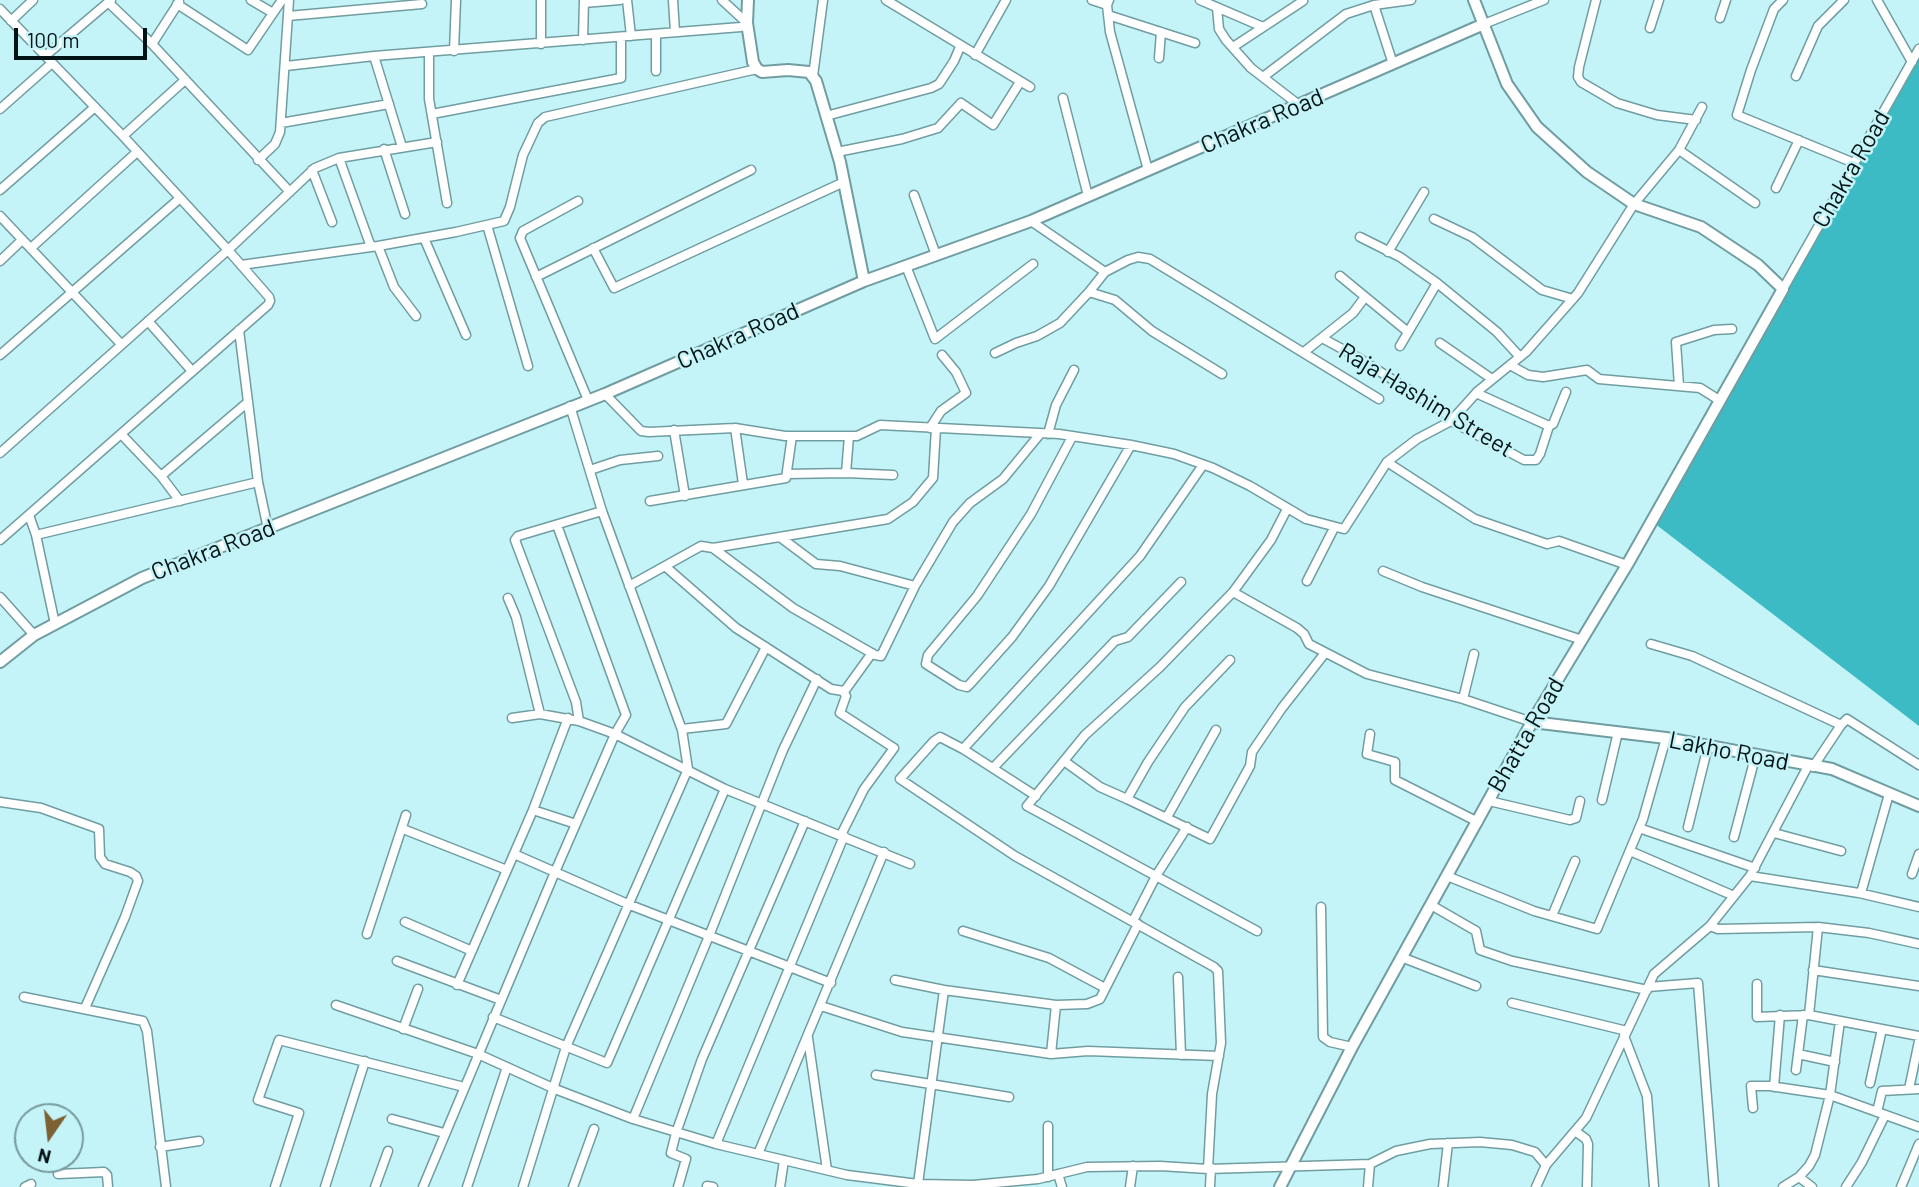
<!DOCTYPE html>
<html>
<head>
<meta charset="utf-8">
<style>
	body { margin:0 }
	#map { position:relative; width:1919px; height:1187px; overflow:hidden; background:#c4f4f8; font-family:Barlow,sans-serif }
	canvas { display:block }
	.north { position:absolute; left:14px; top:1103px; width:70px; height:70px; box-sizing:border-box; background:#c4f4f8; border:2px solid #779a9d; border-radius:50%; rotate:194deg; font-size:19px; font-weight:700; line-height:28px; text-align:center; color:#031315 }
	.north::after { content:''; display:block; margin:auto; width:24px; height:32px; background:#7c6133; clip-path:polygon(50% 0,100% 100%,50% 72%,0 100%) }
	.scale { position:absolute; left:14px; top:28px; width:133px; height:32px; box-sizing:border-box; border:4px solid #031315; border-top:0; padding-left:9px; font-size:21px; line-height:24px; white-space:nowrap; color:#031315; -webkit-text-stroke:5px #c4f4f8; paint-order:stroke }
</style>
</head>
<body>
<div id="map">
<canvas width="1919" height="1187"></canvas>
<div class="north">N</div>
<div class="scale">100 m</div>
</div>
<script>
const g = document.querySelector('canvas').getContext('2d');
g.lineJoin = 'round';
function fill(path, color) { g.fillStyle = color; g.fill(path, 'evenodd'); }
const shape = rows => new Path2D(rows.map(r => 'M' + r).join(''));
function stroke(path, color, width, dash) { g.strokeStyle = color; g.lineWidth = width; g.lineCap = dash ? 'butt' : 'round'; g.setLineDash(dash || []); g.stroke(path); }
function drawText(font, color, halo, rows, align = 'center') {
  g.font = font + ' Barlow,sans-serif'; g.lineWidth = 5; g.setLineDash([]); g.textBaseline = 'middle'; g.strokeStyle = halo; g.fillStyle = color; for (const [text, x, y, turn = 0] of rows) {
    g.save(); g.translate(x, y); g.rotate((+turn || 0) * Math.PI / 180); g.textAlign = isNaN(turn) ? turn : align; if (halo) g.strokeText(text, 0, 0); g.fillText(text, 0, 0); g.restore();
  }
}
fill(shape([
	[1919,49,1919,726,1650,520]
]), '#3dbbc4');
const street = shape([
	[251,0,273,13],
	[627,0,631,36],
	[673,0,675,32],
	[886,0,1030,87],
	[1092,0,1107,5],
	[1109,0,1107,5,1110,32,1148,170],
	[1200,0,1263,27],
	[1596,0,1579,67,1578,77,1581,82,1617,103,1657,115,1696,120],
	[1783,0,1774,9,1751,70,1737,115,1854,163],
	[1877,0,1912,62],
	[109,3,152,44,290,192],
	[584,3,620,0],
	[177,4,248,50,282,0],
	[1374,5,1393,64],
	[1217,8,1219,29,1226,40,1251,68,1299,105],
	[0,9,123,136,228,250,269,297,270,301,268,305,0,540],
	[1108,15,1195,43],
	[288,16,422,4],
	[1720,18,1726,0],
	[11,21,33,0],
	[1484,24,1544,0],
	[1650,28,1659,0],
	[656,34,656,71],
	[583,40,584,0],
	[152,44,179,2],
	[541,44,541,0],
	[1233,47,1303,1],
	[454,51,456,0],
	[429,53,429,99,447,203],
	[975,55,1006,0],
	[45,56,111,0],
	[374,56,402,147],
	[1159,58,1161,32],
	[286,66,374,56,741,27,747,23,722,0],
	[813,76,823,0],
	[1796,76,1818,26,1844,0],
	[1263,77,1346,14,1374,5,1411,0],
	[1063,98,1088,196],
	[0,109,52,63],
	[432,114,621,78,621,37],
	[826,116,931,88,939,84,954,61,960,47],
	[281,123,389,104],
	[123,136,185,80],
	[384,149,405,214],
	[1679,150,1755,203],
	[837,152,902,139,938,128,961,103,993,125,1020,82],
	[339,158,371,247],
	[258,160,275,144,280,132,289,0],
	[312,170,332,222],
	[1776,188,1799,140],
	[0,190,95,107],
	[914,195,936,255],
	[578,201,523,231,520,238,588,400],
	[0,216,121,344],
	[1434,219,1472,237,1542,290,1573,299],
	[1031,221,1105,272],
	[487,225,528,366],
	[1360,237,1400,257,1437,283,1497,332,1520,357],
	[424,238,466,335],
	[378,246,394,287,416,316],
	[31,248,137,152],
	[593,248,614,288,844,182],
	[1388,252,1424,192],
	[0,261,22,240],
	[241,265,378,246,456,232,504,221,510,207,523,155,538,123,545,117,757,69],
	[906,266,935,339,1033,264],
	[1340,276,1408,332],
	[536,277,751,170],
	[1783,289,1919,49],
	[1089,292,1115,300,1152,331,1222,374],
	[148,321,192,371],
	[239,330,258,482,268,529],
	[1322,338,1357,357,1445,413,1451,421,1524,460,1536,460,1540,454,1549,426,1553,424,1566,392],
	[1440,343,1492,379],
	[1400,346,1437,283],
	[1304,352,1353,313,1365,297],
	[995,353,1016,343,1037,336,1060,323,1089,292,1105,272,1128,260,1138,257,1150,259,1379,399],
	[0,355,179,199],
	[1510,365,1528,375,1543,377,1587,370,1599,379,1700,388,1719,400],
	[1679,386,1676,342,1714,330,1732,329],
	[1476,393,1549,426],
	[605,394,641,431,649,432,735,428,785,436,857,436,880,425,1059,434,1131,445,1174,454,1213,468,1250,486,1306,519,1344,529,1387,462,1417,439,1451,421,1478,391,1526,352,1578,293,1634,204,1679,150,1702,107],
	[735,428,743,484],
	[930,428,941,411,966,393,956,372,942,355],
	[674,430,685,496],
	[121,434,161,476,180,501],
	[1048,434,1056,405,1074,370],
	[1072,437,1031,514,977,596,928,655,926,664,959,685,967,687,970,684,1012,637,1049,586,1131,445],
	[0,453,228,250,315,168,339,158,437,142],
	[1387,462,1475,519,1547,544,1559,541,1627,565],
	[590,470,620,460,658,456],
	[846,473,893,475],
	[787,474,846,473,849,436],
	[161,476,248,402],
	[650,501,786,478,792,436],
	[29,515,36,535,55,624],
	[36,535,258,482],
	[780,537,816,564,840,566,915,586],
	[713,548,793,608,875,655,881,656,915,586,953,522,970,503,1003,479,1040,434],
	[666,567,736,628,831,689,843,691,846,689,872,653],
	[1383,571,1422,587,1582,640],
	[1307,581,1334,528],
	[629,586,701,546,713,548,888,519,913,502,933,478,936,428],
	[1233,592,1297,628,1304,634,1309,644,1367,674,1463,699,1532,722],
	[0,597,34,635],
	[508,598,516,617,540,714],
	[1651,644,1692,656,1841,725],
	[1230,660,1185,707,1148,762,1127,799,1210,839,1250,766,1252,752,1282,708,1325,653],
	[1463,699,1474,654],
	[512,718,540,714,579,721,615,734,725,789,910,864],
	[579,721,576,702,515,540,518,536,602,511],
	[682,729,726,724,766,647],
	[1370,734,1367,754,1395,762,1395,780,1478,822],
	[963,749,940,737,934,741,900,779,1015,856,1214,967,1218,971,1221,1043,1212,1094,1208,1169],
	[1064,761,1100,787,1127,799],
	[1813,767,1841,725,1847,719,1919,765],
	[993,768,1115,641,1128,637,1181,582],
	[1036,796,963,749,1140,556,1203,465],
	[1602,800,1618,732],
	[1489,801,1570,820,1576,818,1580,801],
	[0,802,41,808,99,829,100,857,105,864,130,872,136,876,138,881,125,917,85,1008],
	[533,810,576,824],
	[1167,817,1216,730],
	[1688,827,1708,746],
	[1639,828,1755,868],
	[403,829,507,870],
	[1774,833,1841,851],
	[841,835,864,789,894,748,840,713,846,696,843,691],
	[1734,837,1756,754],
	[1630,851,1734,896],
	[514,854,630,905,831,983],
	[1912,874,1919,854],
	[1447,876,1534,911,1597,929,1643,819,1666,738],
	[1750,876,1859,893,1919,907],
	[1861,893,1889,794],
	[1431,905,1476,931,1480,950,1512,961,1647,990],
	[1321,907,1323,1037,1330,1042,1352,1047],
	[1552,916,1575,861],
	[1133,921,1156,876,1187,827],
	[405,922,472,951],
	[1710,926,1718,929,1818,927,1869,933,1919,944],
	[963,931,1049,958,1105,988],
	[1257,931,1027,806,1085,735,1160,667,1233,592,1271,540,1287,509],
	[367,934,406,815],
	[1401,957,1476,986],
	[397,961,501,1000],
	[1813,970,1919,986],
	[1178,977,1181,1055],
	[895,980,944,990,1056,1005,1087,1004,1100,999,1138,924],
	[1757,984,1757,1017,1809,1015,1919,1036],
	[457,985,533,810,568,718],
	[1648,987,1698,983,1714,1187],
	[24,997,143,1021,147,1031,166,1187],
	[1512,1003,1627,1031],
	[336,1005,478,1054,555,1089,633,1119,716,1144,847,1175,918,1184,973,1185,1038,1179,1087,1167,1160,1166,1208,1169,1370,1164,1396,1151,1430,1144,1480,1142,1512,1145,1535,1152,1546,1165],
	[821,1006,902,1032,1051,1054,1088,1051,1219,1056],
	[1809,1015,1818,927],
	[493,1017,607,1063,725,789],
	[403,1029,418,989],
	[1624,1036,1647,1096,1654,1187],
	[808,1038,827,1170],
	[1051,1054,1056,1005],
	[1798,1054,1835,1062],
	[1796,1070,1803,1015],
	[876,1075,1009,1097],
	[1870,1083,1882,1029],
	[1774,1087,1780,1015],
	[1909,1089,1919,1041],
	[1753,1108,1751,1086,1770,1086,1830,1095,1919,1127],
	[1877,1112,1882,1091,1919,1089],
	[392,1119,444,1133],
	[633,1119,709,936,783,750,817,679],
	[1048,1126,1048,1177],
	[1575,1131,1586,1139,1588,1144,1587,1187],
	[716,1144,844,836],
	[160,1147,199,1141],
	[758,1154,884,852],
	[58,1174,104,1172,107,1175,108,1187],
	[1058,1174,1062,1187],
	[1799,1177,1812,1187],
	[918,1184,944,990],
	[707,1186,713,1187],
	[25,1187,31,1184],
	[275,1187,299,1113,258,1100,279,1040,464,1087],
	[325,1187,365,1061],
	[375,1187,388,1151],
	[423,1187,555,872,615,734,626,715,557,525],
	[467,1187,507,1067],
	[523,1187,566,1047,688,769,682,730,602,511,570,406],
	[573,1187,594,1129],
	[678,1187,686,1159,671,1153,676,1133,702,1059,805,821],
	[780,1187,784,1160],
	[1130,1187,1133,1166],
	[1210,1187,1211,1168],
	[1368,1187,1370,1164],
	[1443,1187,1448,1143],
	[1536,1187,1546,1165,1586,1118,1654,974,1710,926,1750,876,1808,766],
	[1783,1187,1799,1177,1809,1166,1815,1155,1830,1095,1840,1021],
	[1846,1187,1862,1162,1885,1115],
	[1901,1187,1919,1144]
]);
const secondary = shape([
	[748,0,747,23,753,62,757,69,762,72,788,70,809,72,816,81,840,162,864,281],
	[0,662,34,635,142,578,605,394,864,281,1031,221,1484,24],
	[1532,722,1666,738,1832,769,1919,806],
	[1280,1187,1352,1047,1532,722,1627,565,1783,289,1758,265,1701,227,1634,204,1587,172,1537,127,1507,84,1474,0]
]);
stroke(street, '#709da1', 11);
stroke(secondary, '#709da1', 14);
stroke(street, '#fff', 8);
stroke(secondary, '#fff', 10);
drawText('24px', '#031315', '#c4f4f8', [
	["Chakra Road",1262,121,-23],
	["Chakra Road",1851,169,-60],
	["Chakra Road",738,336,-24],
	["Raja Hashim Street",1426,400,31],
	["Chakra Road",213,550,-21],
	["Bhatta Road",1526,735,-60],
	["Lakho Road",1729,751,11]
]);
</script>
</body>
</html>
